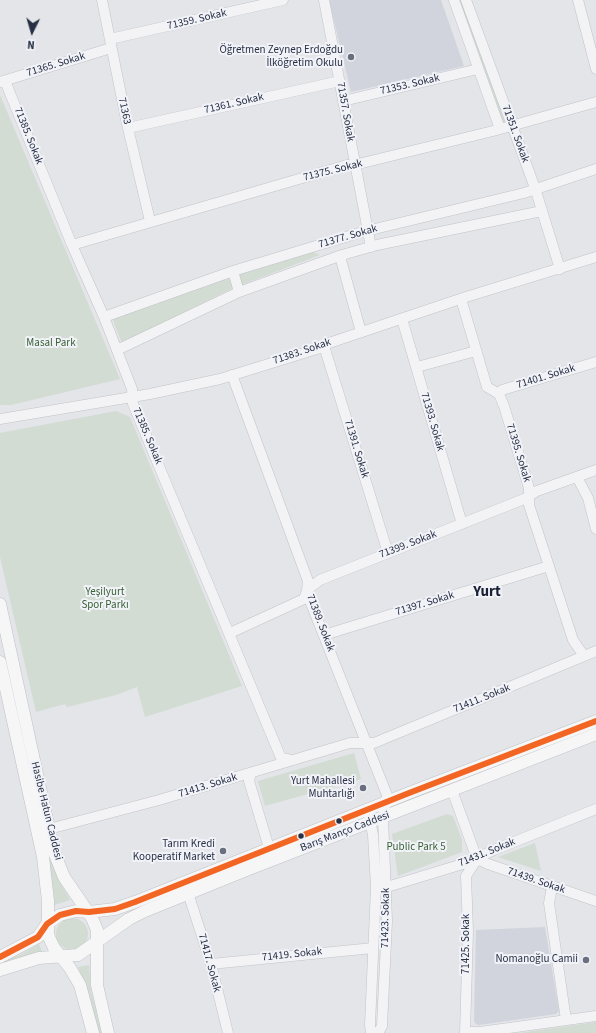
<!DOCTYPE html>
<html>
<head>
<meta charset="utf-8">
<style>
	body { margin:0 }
	#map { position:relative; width:596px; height:1033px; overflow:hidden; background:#e3e5e9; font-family:"Source Sans 3",sans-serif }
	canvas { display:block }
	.north { position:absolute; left:12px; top:12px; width:40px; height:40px; -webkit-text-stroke:3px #f1f3f8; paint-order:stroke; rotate:185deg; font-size:11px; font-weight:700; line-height:16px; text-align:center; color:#283044 }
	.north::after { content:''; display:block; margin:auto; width:14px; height:18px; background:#283044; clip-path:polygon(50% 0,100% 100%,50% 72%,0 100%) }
</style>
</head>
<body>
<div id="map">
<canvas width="596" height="1033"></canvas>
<div class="north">N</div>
</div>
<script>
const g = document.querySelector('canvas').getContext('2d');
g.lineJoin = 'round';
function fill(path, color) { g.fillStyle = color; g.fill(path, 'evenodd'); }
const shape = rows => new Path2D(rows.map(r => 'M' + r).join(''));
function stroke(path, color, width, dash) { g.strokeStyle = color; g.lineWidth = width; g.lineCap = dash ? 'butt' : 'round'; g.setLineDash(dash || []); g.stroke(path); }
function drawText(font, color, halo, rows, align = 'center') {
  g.font = font + ' "Source Sans 3",sans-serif'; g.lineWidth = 4; g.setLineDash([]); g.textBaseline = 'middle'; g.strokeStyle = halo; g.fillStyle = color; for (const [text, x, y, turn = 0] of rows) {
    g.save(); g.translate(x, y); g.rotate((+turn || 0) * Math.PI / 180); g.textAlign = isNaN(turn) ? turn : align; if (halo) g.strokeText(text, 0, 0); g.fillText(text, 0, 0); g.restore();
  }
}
fill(shape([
	[329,0,441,0,464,66,351,92],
	[545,927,559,1011,556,1014,479,1025,476,1024,474,1021,476,930]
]), '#d1d4dc');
fill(shape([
	[459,0,462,0,506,123,503,124],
	[0,95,120,379,11,405,0,405],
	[308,250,320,255,241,285,238,274],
	[229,278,233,288,122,343,112,318],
	[116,411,130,417,242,686,145,717,137,687,116,695,67,707,65,704,36,712,0,557,0,433],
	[26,742,58,878,70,900,54,905,23,743],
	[354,753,361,779,265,806,258,781],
	[447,814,453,816,462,840,462,852,398,876,392,834],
	[535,843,541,871,498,857],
	'56 934a16 16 0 1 1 32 0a16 16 0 1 1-32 0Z',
	[39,944,42,951,0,965,0,962,22,954],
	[89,965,91,991,102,1033,99,1033,88,992,78,967],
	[596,1022,596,1033,518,1033,526,1032]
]), '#d2dcd3');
const minor = shape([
	[102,0,127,124,150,221],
	[324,0,371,247],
	[454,0,500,129],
	[466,0,535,188,560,269],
	[578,0,596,69],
	[110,39,283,0],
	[5,81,72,245,104,317,132,389,133,404,281,758,292,760],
	[0,82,111,48],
	[343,101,478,69],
	[128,128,340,81],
	[72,245,347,165,354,165,493,131,596,102],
	[342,255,341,260,361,332],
	[233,271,239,292],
	[461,299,487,387,499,394,504,406,529,488,529,505,573,640,584,656],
	[104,317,233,271,362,232,524,193,596,169],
	[402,319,462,524],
	[324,346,388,553],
	[117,350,239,292,342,255,377,245,542,211],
	[417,367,476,351],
	[232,375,308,581,307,590,310,601,387,795,383,818,387,921,382,1026,378,1033],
	[499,394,502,390,596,362],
	[0,419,150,394,220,379,320,348,329,343,466,297,596,257],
	[577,477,588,498,596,529],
	[230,633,304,599,307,590,320,580,524,499,537,491,596,470],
	[324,635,549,566],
	[251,773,249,781,269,848],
	[452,790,477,859],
	[369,815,373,835,376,887,370,1025,371,1033],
	[49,829,159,800,350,743,374,743,596,651],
	[477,859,488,864,596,901],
	[376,887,387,887,466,863,494,850,596,809],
	[552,887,549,903,566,1020],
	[188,893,211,964,228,1033],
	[211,964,373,948],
	[465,1032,480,1032,596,1016],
	[465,1033,468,931,466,876,477,859]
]);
const major = shape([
	[0,604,54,852,64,877,92,918,97,930,97,985,108,1033],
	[0,662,43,857,48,901,48,935,54,948,70,968,80,985,93,1033],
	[0,957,38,937,47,924,60,915,76,911,89,912,115,909,135,902,409,793,596,721],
	[0,970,39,958,78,955,129,919,145,911,249,869,596,734]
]);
stroke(minor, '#c1c3c7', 11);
stroke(major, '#bfc2c6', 13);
stroke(minor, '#f3f3f5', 10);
stroke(major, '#f6f6f7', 12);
stroke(shape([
	[0,957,38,937,47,924,60,915,76,911,89,912,115,909,135,902,409,793,596,721]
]), '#f26522', 6);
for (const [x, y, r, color] of [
	[351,57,4,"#696f7e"],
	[363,788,4,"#696f7e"],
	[339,821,3.5,"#283044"],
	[301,836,3.5,"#283044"],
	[223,851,4,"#696f7e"],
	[586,960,4,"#696f7e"]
]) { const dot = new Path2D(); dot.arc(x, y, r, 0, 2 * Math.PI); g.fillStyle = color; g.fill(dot); stroke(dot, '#f1f3f8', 1.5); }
drawText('11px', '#283044', '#f1f3f8', [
	["71359. Sokak",197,20,-13],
	["71365. Sokak",56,65,-17],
	["71353. Sokak",410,85,-13],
	["71361. Sokak",234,104,-13],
	["71363",124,111,78],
	["71357. Sokak",345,112,80],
	["71351. Sokak",515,134,70],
	["71385. Sokak",28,136,68],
	["71375. Sokak",333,171,-14],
	["71377. Sokak",348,237,-16],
	["71383. Sokak",302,352,-19],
	["71401. Sokak",546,377,-17],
	["71393. Sokak",432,422,74],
	["71385. Sokak",147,436,67],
	["71391. Sokak",356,449,73],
	["71395. Sokak",518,453,73],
	["71399. Sokak",408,545,-21],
	["71397. Sokak",425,604,-17],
	["71389. Sokak",320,623,69],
	["71411. Sokak",482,699,-22],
	["71413. Sokak",208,786,-17],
	["Hasibe Hatun Caddesi",46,811,76],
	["Barış Manço Caddesi",345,832,-21],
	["71431. Sokak",487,853,-22],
	["71439. Sokak",536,881,19],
	["71423. Sokak",386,918,-89],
	["71425. Sokak",467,944,-90],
	["71419. Sokak",292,955,-6],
	["71417. Sokak",209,963,75]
]);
drawText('11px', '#283044', '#f1f3f8', [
	["Öğretmen Zeynep Erdoğdu",343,51],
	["İlköğretim Okulu",343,64],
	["Yurt Mahallesi",355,782],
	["Muhtarlığı",355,795],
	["Tarım Kredi",215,845],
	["Kooperatif Market",215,858],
	["Nomanoğlu Camii",578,960]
], 'right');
drawText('11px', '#396134', '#f1f3f8', [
	["Masal Park",51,344],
	["Yeşilyurt",105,593],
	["Spor Parkı",105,606],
	["Public Park 5",416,848]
]);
drawText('bold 15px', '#1a2135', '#f1f3f8', [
	["Yurt",487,593]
]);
</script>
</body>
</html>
